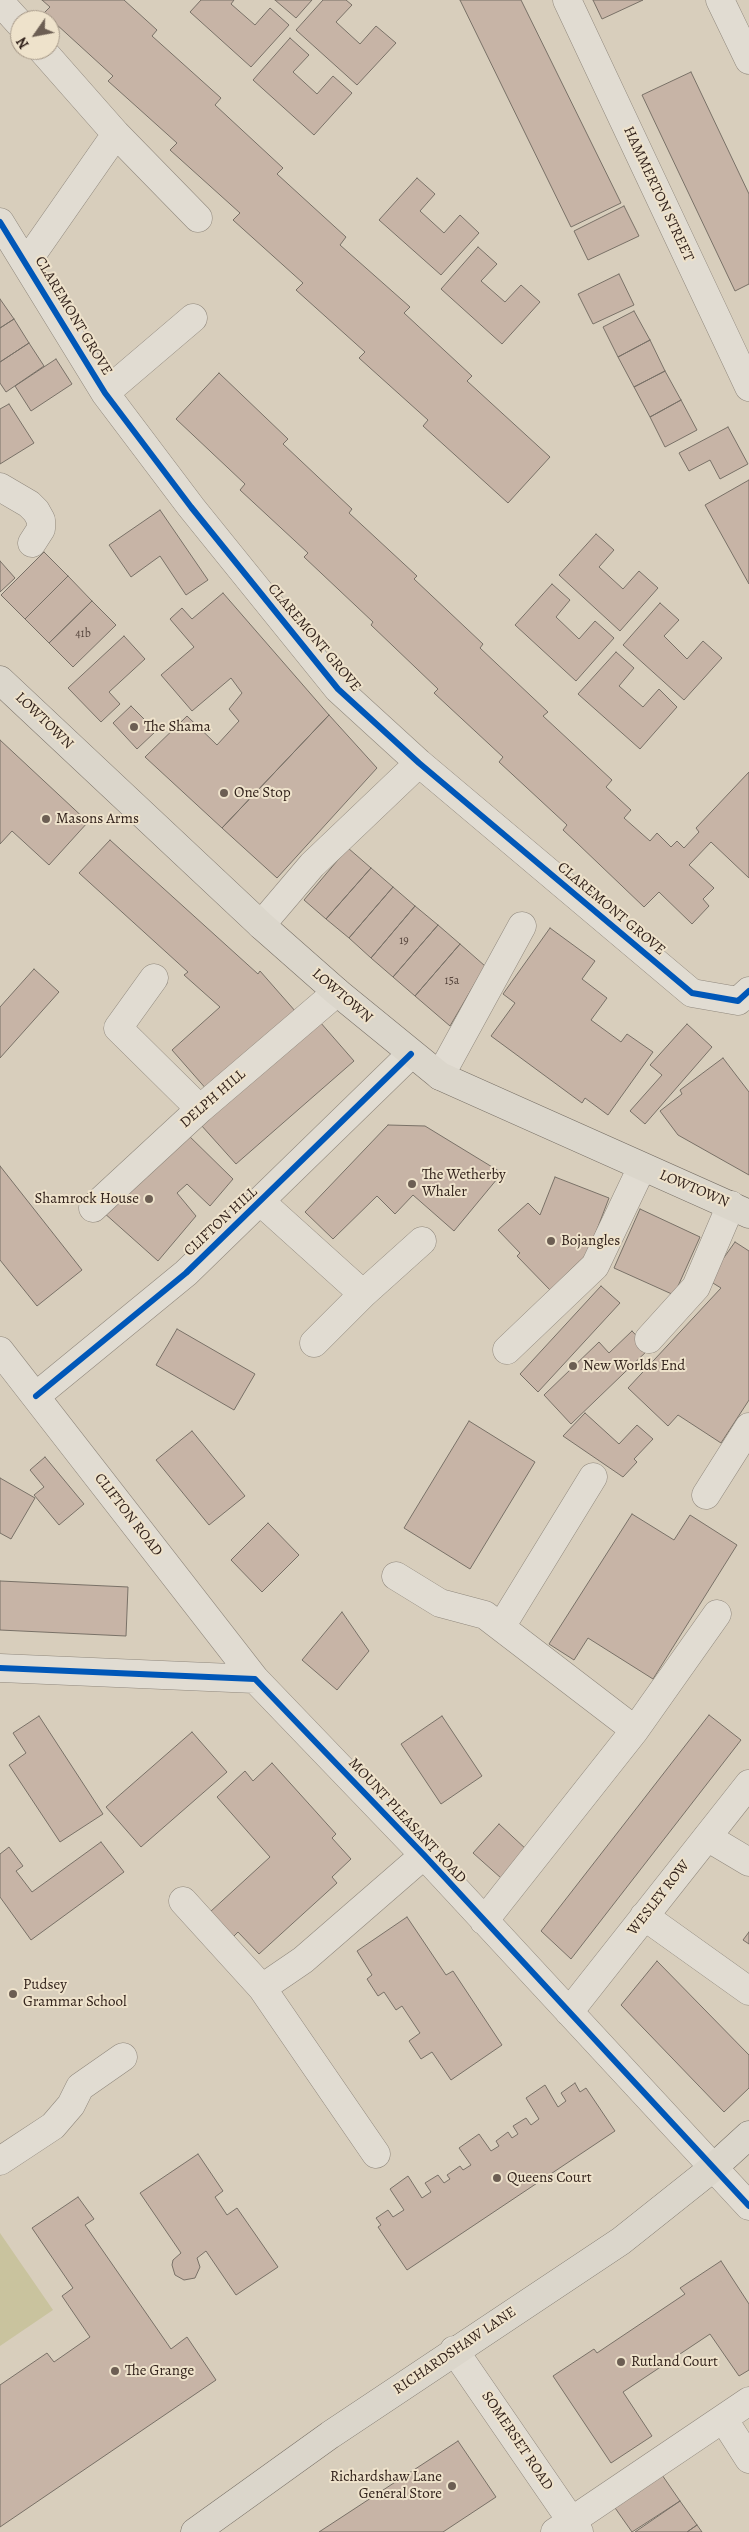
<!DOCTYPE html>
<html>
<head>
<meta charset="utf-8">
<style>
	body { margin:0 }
	#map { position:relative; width:749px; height:2532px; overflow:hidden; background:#d8cebc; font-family:Alegreya,serif }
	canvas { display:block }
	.north { position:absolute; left:10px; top:10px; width:50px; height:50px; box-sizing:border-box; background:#eee2cb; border:1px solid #a39585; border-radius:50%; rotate:237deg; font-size:14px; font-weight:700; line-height:20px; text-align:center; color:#32221b }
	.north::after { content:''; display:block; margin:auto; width:18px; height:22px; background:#6c5e53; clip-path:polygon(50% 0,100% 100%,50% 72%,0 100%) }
</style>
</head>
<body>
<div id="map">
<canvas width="749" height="2532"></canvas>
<div class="north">N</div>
</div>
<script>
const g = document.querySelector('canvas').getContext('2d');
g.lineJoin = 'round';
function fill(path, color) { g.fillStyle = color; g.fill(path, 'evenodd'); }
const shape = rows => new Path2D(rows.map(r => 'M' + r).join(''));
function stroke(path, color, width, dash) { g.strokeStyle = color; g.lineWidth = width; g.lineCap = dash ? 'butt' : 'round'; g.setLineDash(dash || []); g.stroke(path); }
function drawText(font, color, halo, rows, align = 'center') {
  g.font = font + ' Alegreya,serif'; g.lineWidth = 4; g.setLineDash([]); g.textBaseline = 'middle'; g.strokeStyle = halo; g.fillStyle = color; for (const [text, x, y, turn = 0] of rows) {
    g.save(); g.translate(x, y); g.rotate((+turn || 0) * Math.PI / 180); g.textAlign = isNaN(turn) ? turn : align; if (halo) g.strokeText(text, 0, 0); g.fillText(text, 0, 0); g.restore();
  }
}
fill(shape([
	[0,2233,53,2310,0,2346]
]), '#c9c39e');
const building = shape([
	[42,0,124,0,157,30,152,36,221,98,215,105,283,168,277,174,346,237,340,245,410,307,404,313,472,376,467,381,550,457,508,503,423,426,428,420,359,358,365,352,296,290,303,283,233,220,240,213,170,150,177,143,108,81,113,76,44,13,50,7,42,0],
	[201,0,234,0,231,4,255,25,270,8,289,25,251,67,190,12,201,0],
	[275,0,312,0,296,18,275,0],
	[323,0,346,0,352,5,336,22,360,44,376,26,396,43,357,85,296,30,323,0],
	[460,0,521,0,621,203,571,227,460,0],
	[593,0,643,0,602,19,593,0],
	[290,38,309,55,293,72,317,94,333,76,352,93,314,135,253,80,290,38],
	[691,72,749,194,749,284,735,291,642,95,691,72],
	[417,178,435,194,420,211,444,233,460,215,479,233,441,275,379,220,417,178],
	[624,206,639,236,588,260,574,231,624,206],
	[478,247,497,264,481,281,505,302,521,285,540,302,502,344,441,289,478,247],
	[619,274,634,305,593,324,578,294,619,274],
	[0,299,14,319,0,328,0,299],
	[634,311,650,340,618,357,603,327,634,311],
	[14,319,29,343,0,362,0,328,14,319],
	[650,340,665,371,634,387,618,357,650,340],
	[29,343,44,366,6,392,0,383,0,362,29,343],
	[56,359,72,384,31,411,15,386,56,359],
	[665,371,681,400,650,417,634,387,665,371],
	[219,373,288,439,283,444,352,509,349,513,417,576,414,579,483,644,480,648,548,712,543,716,612,780,606,787,631,810,624,818,650,841,657,833,671,847,677,841,684,848,699,832,696,828,749,772,749,878,711,842,689,865,714,888,703,899,709,906,692,924,659,892,644,907,577,843,563,830,567,825,499,762,503,757,434,693,438,689,371,625,373,622,304,557,308,553,240,490,245,484,176,419,219,373],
	[681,400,697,430,665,447,650,417,681,400],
	[9,404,34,443,0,464,0,409,9,404],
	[728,427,748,464,720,479,710,460,689,471,679,453,728,427],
	[749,480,749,584,705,505,749,480],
	[160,510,208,580,186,595,160,556,131,577,109,545,160,510],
	[596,534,614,550,599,567,623,589,639,571,658,588,620,631,559,575,596,534],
	[44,552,68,576,25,619,1,595,44,552],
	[0,561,15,578,0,592,0,561],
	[68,576,92,601,49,643,25,619,68,576],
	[552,584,570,600,556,617,579,639,595,621,614,638,576,681,515,625,552,584],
	[223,593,329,715,222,828,145,757,187,716,217,745,239,721,229,709,242,693,231,678,192,711,161,675,194,647,170,619,182,608,192,619,223,593],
	[92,601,116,625,73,667,49,643,92,601],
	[660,603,679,620,664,636,687,659,703,641,722,658,684,700,623,645,660,603],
	[124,636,145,659,109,692,120,704,101,722,68,688,124,636],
	[616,652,634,668,619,686,643,707,659,689,677,707,640,749,578,694,616,652],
	[131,706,156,731,137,749,113,723,131,706],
	[329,715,377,768,277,878,222,828,329,715],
	[0,740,88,822,49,865,12,831,0,844,0,740],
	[110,840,258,974,260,971,296,1012,208,1091,172,1050,220,1007,184,975,188,972,79,873,110,840],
	[348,848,371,868,326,919,304,900,348,848],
	[371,868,393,887,349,938,326,919,371,868],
	[393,887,415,906,371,958,349,938,393,887],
	[415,906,438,925,393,977,371,958,415,906],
	[438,925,460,944,415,996,393,977,438,925],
	[550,928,595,961,582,979,607,998,591,1020,621,1042,627,1034,653,1052,608,1115,585,1098,582,1103,491,1036,515,1003,503,994,550,928],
	[460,944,485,966,450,1026,415,996,460,944],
	[34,969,59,992,0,1058,0,1007,34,969],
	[320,1022,354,1061,236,1164,201,1125,320,1022],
	[687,1024,712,1047,645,1124,630,1111,662,1075,650,1065,687,1024],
	[723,1058,749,1092,749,1175,678,1135,660,1111,682,1094,680,1090,723,1058],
	[388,1125,425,1126,502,1173,454,1231,413,1195,395,1214,377,1196,333,1239,305,1212,388,1125],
	[184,1131,233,1179,210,1206,187,1184,177,1193,196,1216,158,1261,103,1212,184,1131],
	[0,1166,82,1270,37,1306,0,1260,0,1166],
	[555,1177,609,1198,588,1253,550,1290,517,1256,520,1253,498,1230,528,1203,540,1215,555,1177],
	[640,1209,700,1237,674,1295,614,1268,640,1209],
	[735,1242,749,1251,749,1400,721,1443,678,1415,668,1426,628,1388,721,1288,708,1280,735,1242],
	[601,1286,620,1303,538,1392,520,1374,601,1286],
	[177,1329,255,1374,234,1410,156,1365,177,1329],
	[632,1331,649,1349,571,1424,544,1395,599,1342,609,1353,632,1331],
	[585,1413,619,1444,637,1425,653,1439,634,1459,637,1462,623,1477,563,1436,585,1413],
	[469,1421,535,1462,470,1569,404,1528,469,1421],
	[192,1431,245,1496,209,1525,156,1460,192,1431],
	[45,1457,84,1504,59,1525,34,1495,44,1487,30,1470,45,1457],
	[0,1478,35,1498,11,1539,0,1533,0,1478],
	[632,1514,674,1540,690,1515,737,1545,653,1679,588,1638,574,1660,549,1644,632,1514],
	[268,1523,299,1555,262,1592,231,1560,268,1523],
	[0,1581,128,1587,126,1636,0,1630,0,1581],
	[342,1612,369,1651,337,1690,302,1660,342,1612],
	[709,1715,741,1740,571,1959,541,1931,709,1715],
	[39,1716,103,1814,60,1842,9,1765,26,1753,13,1733,39,1716],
	[442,1716,482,1776,441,1804,401,1744,442,1716],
	[192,1732,227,1772,141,1847,106,1807,192,1732],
	[272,1763,336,1834,332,1838,351,1859,332,1877,337,1883,259,1954,238,1932,233,1937,210,1912,270,1857,217,1797,245,1771,253,1781,272,1763],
	[499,1824,527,1850,501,1878,473,1853,499,1824],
	[101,1842,124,1872,31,1940,0,1897,0,1854,9,1847,23,1866,16,1871,32,1892,101,1842],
	[407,1917,446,1975,453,1971,502,2045,451,2080,432,2052,421,2059,409,2041,420,2033,402,2006,396,2010,384,1992,378,1996,367,1979,372,1975,357,1951,407,1917],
	[749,1932,749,1944,743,1940,749,1932],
	[657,1961,749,2055,749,2088,724,2112,621,2005,657,1961],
	[575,2083,580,2092,586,2088,615,2131,407,2270,378,2227,381,2225,376,2218,388,2210,393,2217,404,2210,390,2189,408,2176,422,2198,431,2192,425,2183,438,2175,444,2183,450,2179,447,2175,460,2166,463,2170,471,2165,459,2148,479,2134,491,2151,499,2146,496,2141,508,2132,512,2138,518,2134,513,2126,526,2118,531,2125,539,2119,526,2098,545,2085,558,2107,566,2101,561,2093,575,2083],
	[198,2154,223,2191,215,2197,227,2215,237,2208,278,2267,236,2295,206,2251,197,2258,200,2267,195,2278,184,2280,175,2275,172,2265,173,2260,181,2253,140,2193,198,2154],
	[78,2197,94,2219,85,2225,171,2349,187,2337,216,2380,0,2527,0,2385,47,2353,54,2362,90,2337,62,2296,73,2288,32,2228,78,2197],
	[721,2261,749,2304,749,2370,739,2376,710,2334,623,2392,652,2436,611,2463,553,2376,594,2349,597,2353,685,2294,680,2288,721,2261],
	[458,2441,496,2497,443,2532,319,2532,458,2441],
	[660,2472,680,2501,632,2532,613,2505,660,2472],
	[680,2501,697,2525,687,2532,635,2532,680,2501],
	[697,2525,702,2532,687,2532,697,2525]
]);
fill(building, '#c7b4a6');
stroke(building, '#797167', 1);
const minor = shape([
	[567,0,749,387],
	[720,0,749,60],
	[0,2,20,24],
	[116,134,198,218],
	[0,222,105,393,191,507,338,689,419,763,692,993,738,1001,749,991],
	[26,263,116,134,42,50],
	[105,393,193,318],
	[0,487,29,504,36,511,41,520,41,529,32,543],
	[261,925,312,865,419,763],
	[154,978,118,1028,200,1109],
	[440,1076,522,926],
	[261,1202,363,1294],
	[93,1208,200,1109,337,992],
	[649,1339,696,1287,731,1205],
	[314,1343,363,1294,422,1241],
	[507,1350,595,1266,642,1167],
	[0,1351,255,1679],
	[36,1396,186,1273,411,1054],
	[706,1495,749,1427],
	[396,1576,440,1603,485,1615,635,1730],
	[501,1627,593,1477],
	[0,1668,255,1679,424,1855,749,2206],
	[707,1837,749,1862],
	[183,1901,262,1988],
	[644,1916,749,1991],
	[484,1921,635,1730,717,1614],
	[569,2012,749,1784],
	[376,2154,262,1988,303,1960,424,1855],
	[0,2161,53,2126,71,2105,80,2087,123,2057],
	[454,2350,579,2532],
	[724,2420,749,2459],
	[555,2532,749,2401]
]);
const major = shape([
	[0,680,261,925,337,992,440,1076,749,1214],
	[195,2532,330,2435,621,2241,714,2167,749,2135]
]);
stroke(minor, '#90887d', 29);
stroke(major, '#797167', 29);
stroke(minor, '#e1dcd2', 28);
stroke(major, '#dbd6cb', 28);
stroke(shape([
	[0,222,105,393,191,507,338,689,419,763,692,993,738,1001,749,991],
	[36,1396,186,1273,411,1054],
	[0,1668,255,1679,424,1855,749,2206]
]), '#0057b8', 6);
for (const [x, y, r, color] of [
	[134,727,5,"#6c5e53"],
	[224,793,5,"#6c5e53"],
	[46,819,5,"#6c5e53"],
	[412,1184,5,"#6c5e53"],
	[149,1199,5,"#6c5e53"],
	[551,1241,5,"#6c5e53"],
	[573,1366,5,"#6c5e53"],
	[13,1994,5,"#6c5e53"],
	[497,2178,5,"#6c5e53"],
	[621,2362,5,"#6c5e53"],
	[115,2371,5,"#6c5e53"],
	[452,2486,5,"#6c5e53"]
]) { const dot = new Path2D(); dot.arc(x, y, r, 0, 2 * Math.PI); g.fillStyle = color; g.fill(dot); stroke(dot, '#eee2cb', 2); }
drawText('12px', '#57463e', null, [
	["41b",83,634],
	["19",404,941],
	["15a",452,981]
]);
drawText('15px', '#32221b', '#eee2cb', [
	["HAMMERTON STREET",658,194,65],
	["CLAREMONT GROVE",73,316,59],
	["CLAREMONT GROVE",314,638,50],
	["LOWTOWN",44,721,44],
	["CLAREMONT GROVE",611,909,40],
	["LOWTOWN",342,996,41],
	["DELPH HILL",213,1099,-41],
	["LOWTOWN",694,1189,23],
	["CLIFTON HILL",221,1222,-43],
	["CLIFTON ROAD",128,1515,52],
	["MOUNT PLEASANT ROAD",407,1821,47],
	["WESLEY ROW",659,1898,-52],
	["RICHARDSHAW LANE",455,2351,-34],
	["SOMERSET ROAD",517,2441,56]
]);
drawText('15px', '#32221b', '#eee2cb', [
	["The Shama",144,727],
	["One Stop",234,793],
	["Masons Arms",56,819],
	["The Wetherby",422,1175],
	["Whaler",422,1192],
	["Shamrock House",139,1199,"right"],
	["Bojangles",561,1241],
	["New Worlds End",583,1366],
	["Pudsey",23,1985],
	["Grammar School",23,2002],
	["Queens Court",507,2178],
	["Rutland Court",631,2362],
	["The Grange",125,2371],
	["Richardshaw Lane",442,2477,"right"],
	["General Store",442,2494,"right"]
], 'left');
</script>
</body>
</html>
